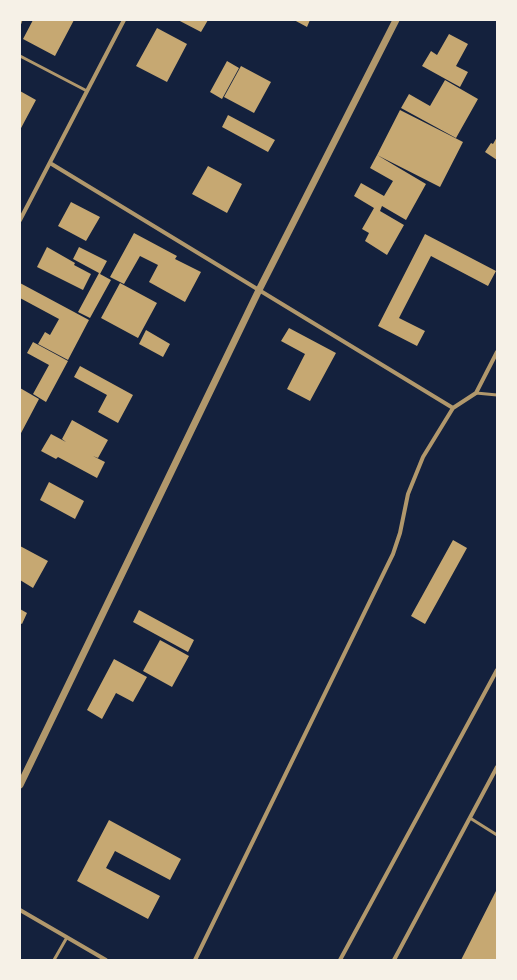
<!DOCTYPE html>
<html>
<head>
<meta charset="utf-8">
<style>
	body { margin:0 }
	#map { position:relative; width:517px; height:980px; overflow:hidden; background:#14213d; font-family:Helvetica,sans-serif }
	canvas { display:block }
	.frame { position:absolute; inset:0; border:21px solid #f6f1e7; pointer-events:none }
</style>
</head>
<body>
<div id="map">
<canvas width="517" height="980"></canvas>
<div class="frame"></div>
</div>
<script>
const g = document.querySelector('canvas').getContext('2d');
g.lineJoin = 'round';
function fill(path, color) { g.fillStyle = color; g.fill(path, 'evenodd'); }
const shape = rows => new Path2D(rows.map(r => 'M' + r).join(''));
function stroke(path, color, width, dash) { g.strokeStyle = color; g.lineWidth = width; g.lineCap = dash ? 'butt' : 'round'; g.setLineDash(dash || []); g.stroke(path); }
fill(shape([
	[33,20,74,20,55,56,23,39],
	[178,20,208,20,201,32],
	[294,20,310,20,307,27],
	[157,28,187,44,167,82,136,66],
	[449,34,468,44,456,66,468,72,460,87,422,66,431,51,437,55],
	[227,61,239,68,222,99,210,92],
	[241,66,271,82,254,113,224,97],
	[445,80,478,99,456,138,401,108,409,94,430,106],
	[20,91,36,100,20,130],
	[400,110,463,142,440,187,377,155],
	[228,115,275,140,268,152,222,127],
	[497,137,497,160,485,152,491,143,493,144],
	[377,155,426,184,406,220,382,206,380,211,404,225,387,255,365,241,369,233,362,229,374,208,354,196,361,183,384,196,393,181,370,168],
	[208,166,242,184,227,213,192,194],
	[71,202,100,217,86,241,58,226],
	[134,233,177,256,175,259,201,272,185,302,149,282,158,265,140,256,124,284,110,277],
	[425,234,496,271,488,286,431,256,399,318,425,331,417,346,378,326],
	[47,247,75,263,74,265,91,274,83,290,37,267],
	[79,247,107,261,100,274,111,280,90,318,78,312,99,273,73,259],
	[20,283,89,320,68,360,38,344,45,332,50,335,59,319,20,298],
	[120,283,157,303,138,338,101,318],
	[289,328,336,353,310,401,287,389,305,354,281,341],
	[146,330,170,344,163,357,139,344],
	[33,342,68,361,46,402,33,394,49,365,27,353],
	[80,366,133,395,118,423,98,412,107,395,74,377],
	[20,388,39,399,20,435],
	[72,420,108,440,98,458,93,456,105,462,97,478,58,457,56,459,41,451,51,434,66,442,62,439],
	[49,482,84,501,75,519,40,500],
	[453,540,467,548,425,624,411,616],
	[20,546,48,561,33,588,20,580],
	[20,609,27,613,22,624,20,623],
	[139,610,194,640,188,652,133,622],
	[160,640,189,656,172,687,143,671],
	[114,659,147,677,133,702,116,693,102,719,87,710],
	[109,820,181,859,170,880,115,851,106,868,160,896,148,919,77,881],
	[497,889,497,960,461,960]
]), '#c6a872');
stroke(shape([
	[20,23,21,20],
	[20,56,87,91],
	[476,393,497,395],
	[470,818,497,835],
	[54,960,66,939]
]), '#b1986c', 3);
stroke(shape([
	[50,163,453,408],
	[20,220,124,20],
	[20,910,106,960],
	[195,960,393,554,400,533,408,494,423,457,453,408,476,393,497,352],
	[340,960,497,670],
	[394,960,497,767]
]), '#b1986c', 4);
stroke(shape([
	[20,785,259,290,396,20]
]), '#b1986c', 7);
</script>
</body>
</html>
